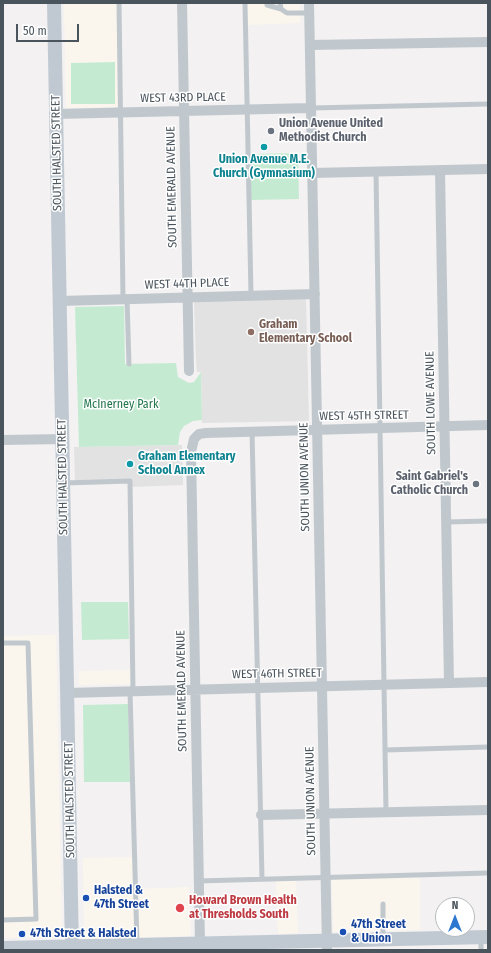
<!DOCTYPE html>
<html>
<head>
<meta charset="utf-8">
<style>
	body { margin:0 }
	#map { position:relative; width:491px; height:953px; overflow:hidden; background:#f3f1f1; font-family:"Fira Sans Condensed",sans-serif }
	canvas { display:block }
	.frame { position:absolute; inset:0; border:4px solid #4a545c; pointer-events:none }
	.north { position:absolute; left:435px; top:897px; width:40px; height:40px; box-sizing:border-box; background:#fff; border:1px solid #b7bbbe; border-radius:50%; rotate:0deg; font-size:11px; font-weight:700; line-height:16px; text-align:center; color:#4a545c }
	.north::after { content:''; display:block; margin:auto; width:14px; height:18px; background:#2d77d0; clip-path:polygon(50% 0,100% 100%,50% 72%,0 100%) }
	.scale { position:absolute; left:16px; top:24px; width:63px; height:18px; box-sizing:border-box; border:2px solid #4a545c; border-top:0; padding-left:5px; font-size:12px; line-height:14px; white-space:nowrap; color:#4a545c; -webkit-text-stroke:3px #fff; paint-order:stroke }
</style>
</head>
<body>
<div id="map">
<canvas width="491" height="953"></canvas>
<div class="frame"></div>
<div class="north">N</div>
<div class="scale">50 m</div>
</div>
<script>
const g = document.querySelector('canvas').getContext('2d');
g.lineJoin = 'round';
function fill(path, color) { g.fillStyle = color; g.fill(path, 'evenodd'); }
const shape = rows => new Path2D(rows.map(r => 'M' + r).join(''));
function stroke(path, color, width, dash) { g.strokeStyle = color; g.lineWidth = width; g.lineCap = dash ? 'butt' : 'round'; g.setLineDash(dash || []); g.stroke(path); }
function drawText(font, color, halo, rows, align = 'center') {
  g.font = font + ' "Fira Sans Condensed",sans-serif'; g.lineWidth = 3; g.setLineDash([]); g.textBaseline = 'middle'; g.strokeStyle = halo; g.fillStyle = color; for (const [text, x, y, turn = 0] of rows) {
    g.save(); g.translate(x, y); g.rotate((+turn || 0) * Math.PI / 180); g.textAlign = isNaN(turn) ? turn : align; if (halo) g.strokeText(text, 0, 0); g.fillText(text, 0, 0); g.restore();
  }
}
fill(shape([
	[64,3,119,3,121,107,66,108],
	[245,3,300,3,300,23,245,25],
	[56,635,62,937,3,938,3,636],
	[133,670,133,684,79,685,79,671],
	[135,857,136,889,189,887,191,936,84,939,83,858],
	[420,875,420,930,333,932,332,877],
	[296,878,298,933,278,934,276,879],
	[488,948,488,950,399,950]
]), '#fbf6ed');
fill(shape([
	[306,298,309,421,202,423,201,372,197,372,196,362,194,301],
	[182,445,183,485,130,487,130,482,75,483,74,447]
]), '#e3e2e2');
fill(shape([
	[115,62,115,104,71,104,71,63],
	[298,153,299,199,251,200,250,154],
	[124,306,125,364,176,363,178,377,189,383,194,382,201,372,202,420,193,421,184,426,180,432,178,445,79,447,75,307],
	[81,602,128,602,129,639,82,640],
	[128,704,130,782,84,782,83,705]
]), '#c4ebd2');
stroke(shape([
	[119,3,123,299],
	[245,3,251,295],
	[267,3,267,5,281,9],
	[280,3,281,9,287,13,309,13],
	[311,108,488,104],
	[376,172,386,812],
	[127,299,129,364],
	[252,431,262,879],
	[64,483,130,481,133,691],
	[446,522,488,521],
	[3,643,28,643,36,919,3,920],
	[130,691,137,944],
	[385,750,488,747],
	[198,881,488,873],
	[383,904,383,938],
	[481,938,481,950]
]), '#c0c8cd', 5);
stroke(shape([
	[182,3,189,371],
	[309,3,327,950],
	[310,45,488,42],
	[56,114,311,108],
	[440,170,449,683],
	[312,173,488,169],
	[60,301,315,294],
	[3,440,63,439],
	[67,693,488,682],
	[261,815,488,810],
	[200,944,191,452,194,439,199,434,206,433,488,425]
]), '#c0c8cd', 10);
stroke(shape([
	[54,3,72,950],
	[3,948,488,937]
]), '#c0c9d2', 14);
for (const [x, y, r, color] of [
	[271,131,4,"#6b7280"],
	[264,147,4,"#0f9aa8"],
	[251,332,4,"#8d6e63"],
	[130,464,4,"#0f9aa8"],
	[476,484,4,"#6b7280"],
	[86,898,4,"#1a4fb4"],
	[180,908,5,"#e0444e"],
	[343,932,4,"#1a4fb4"],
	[22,934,4,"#1a4fb4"]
]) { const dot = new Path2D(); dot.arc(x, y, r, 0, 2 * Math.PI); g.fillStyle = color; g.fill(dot); stroke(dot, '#fff', 1.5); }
drawText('12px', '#4a545c', '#fff', [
	["WEST 43RD PLACE",183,98,-1],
	["SOUTH HALSTED STREET",57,153,-91],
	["SOUTH EMERALD AVENUE",172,187,-91],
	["WEST 44TH PLACE",187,284,-2],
	["SOUTH LOWE AVENUE",431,403,-91],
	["WEST 45TH STREET",364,416,-1],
	["SOUTH HALSTED STREET",63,477,-91],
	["SOUTH UNION AVENUE",305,477,-91],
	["WEST 46TH STREET",277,674,-1],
	["SOUTH EMERALD AVENUE",182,691,-91],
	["SOUTH HALSTED STREET",70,800,-91],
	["SOUTH UNION AVENUE",311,801,-91]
]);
drawText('bold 12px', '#5b616d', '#fff', [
	["Union Avenue United",279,124],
	["Methodist Church",279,138],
	["Saint Gabriel's",468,477,"right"],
	["Catholic Church",468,491,"right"]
], 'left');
drawText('bold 12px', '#0d838f', '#fff', [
	["Union Avenue M.E.",264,160],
	["Church (Gymnasium)",264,174],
	["Graham Elementary",138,457,"left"],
	["School Annex",138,471,"left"]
]);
drawText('bold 12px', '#785e54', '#fff', [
	["Graham",259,325],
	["Elementary School",259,339]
], 'left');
drawText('12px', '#22774a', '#fff', [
	["McInerney Park",121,405]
]);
drawText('bold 12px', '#164399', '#fff', [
	["Halsted &",94,891],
	["47th Street",94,905],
	["47th Street",351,925],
	["& Union",351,939],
	["47th Street & Halsted",30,934]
], 'left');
drawText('bold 12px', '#be3a42', '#fff', [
	["Howard Brown Health",189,901],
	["at Thresholds South",189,915]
], 'left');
</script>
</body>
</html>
